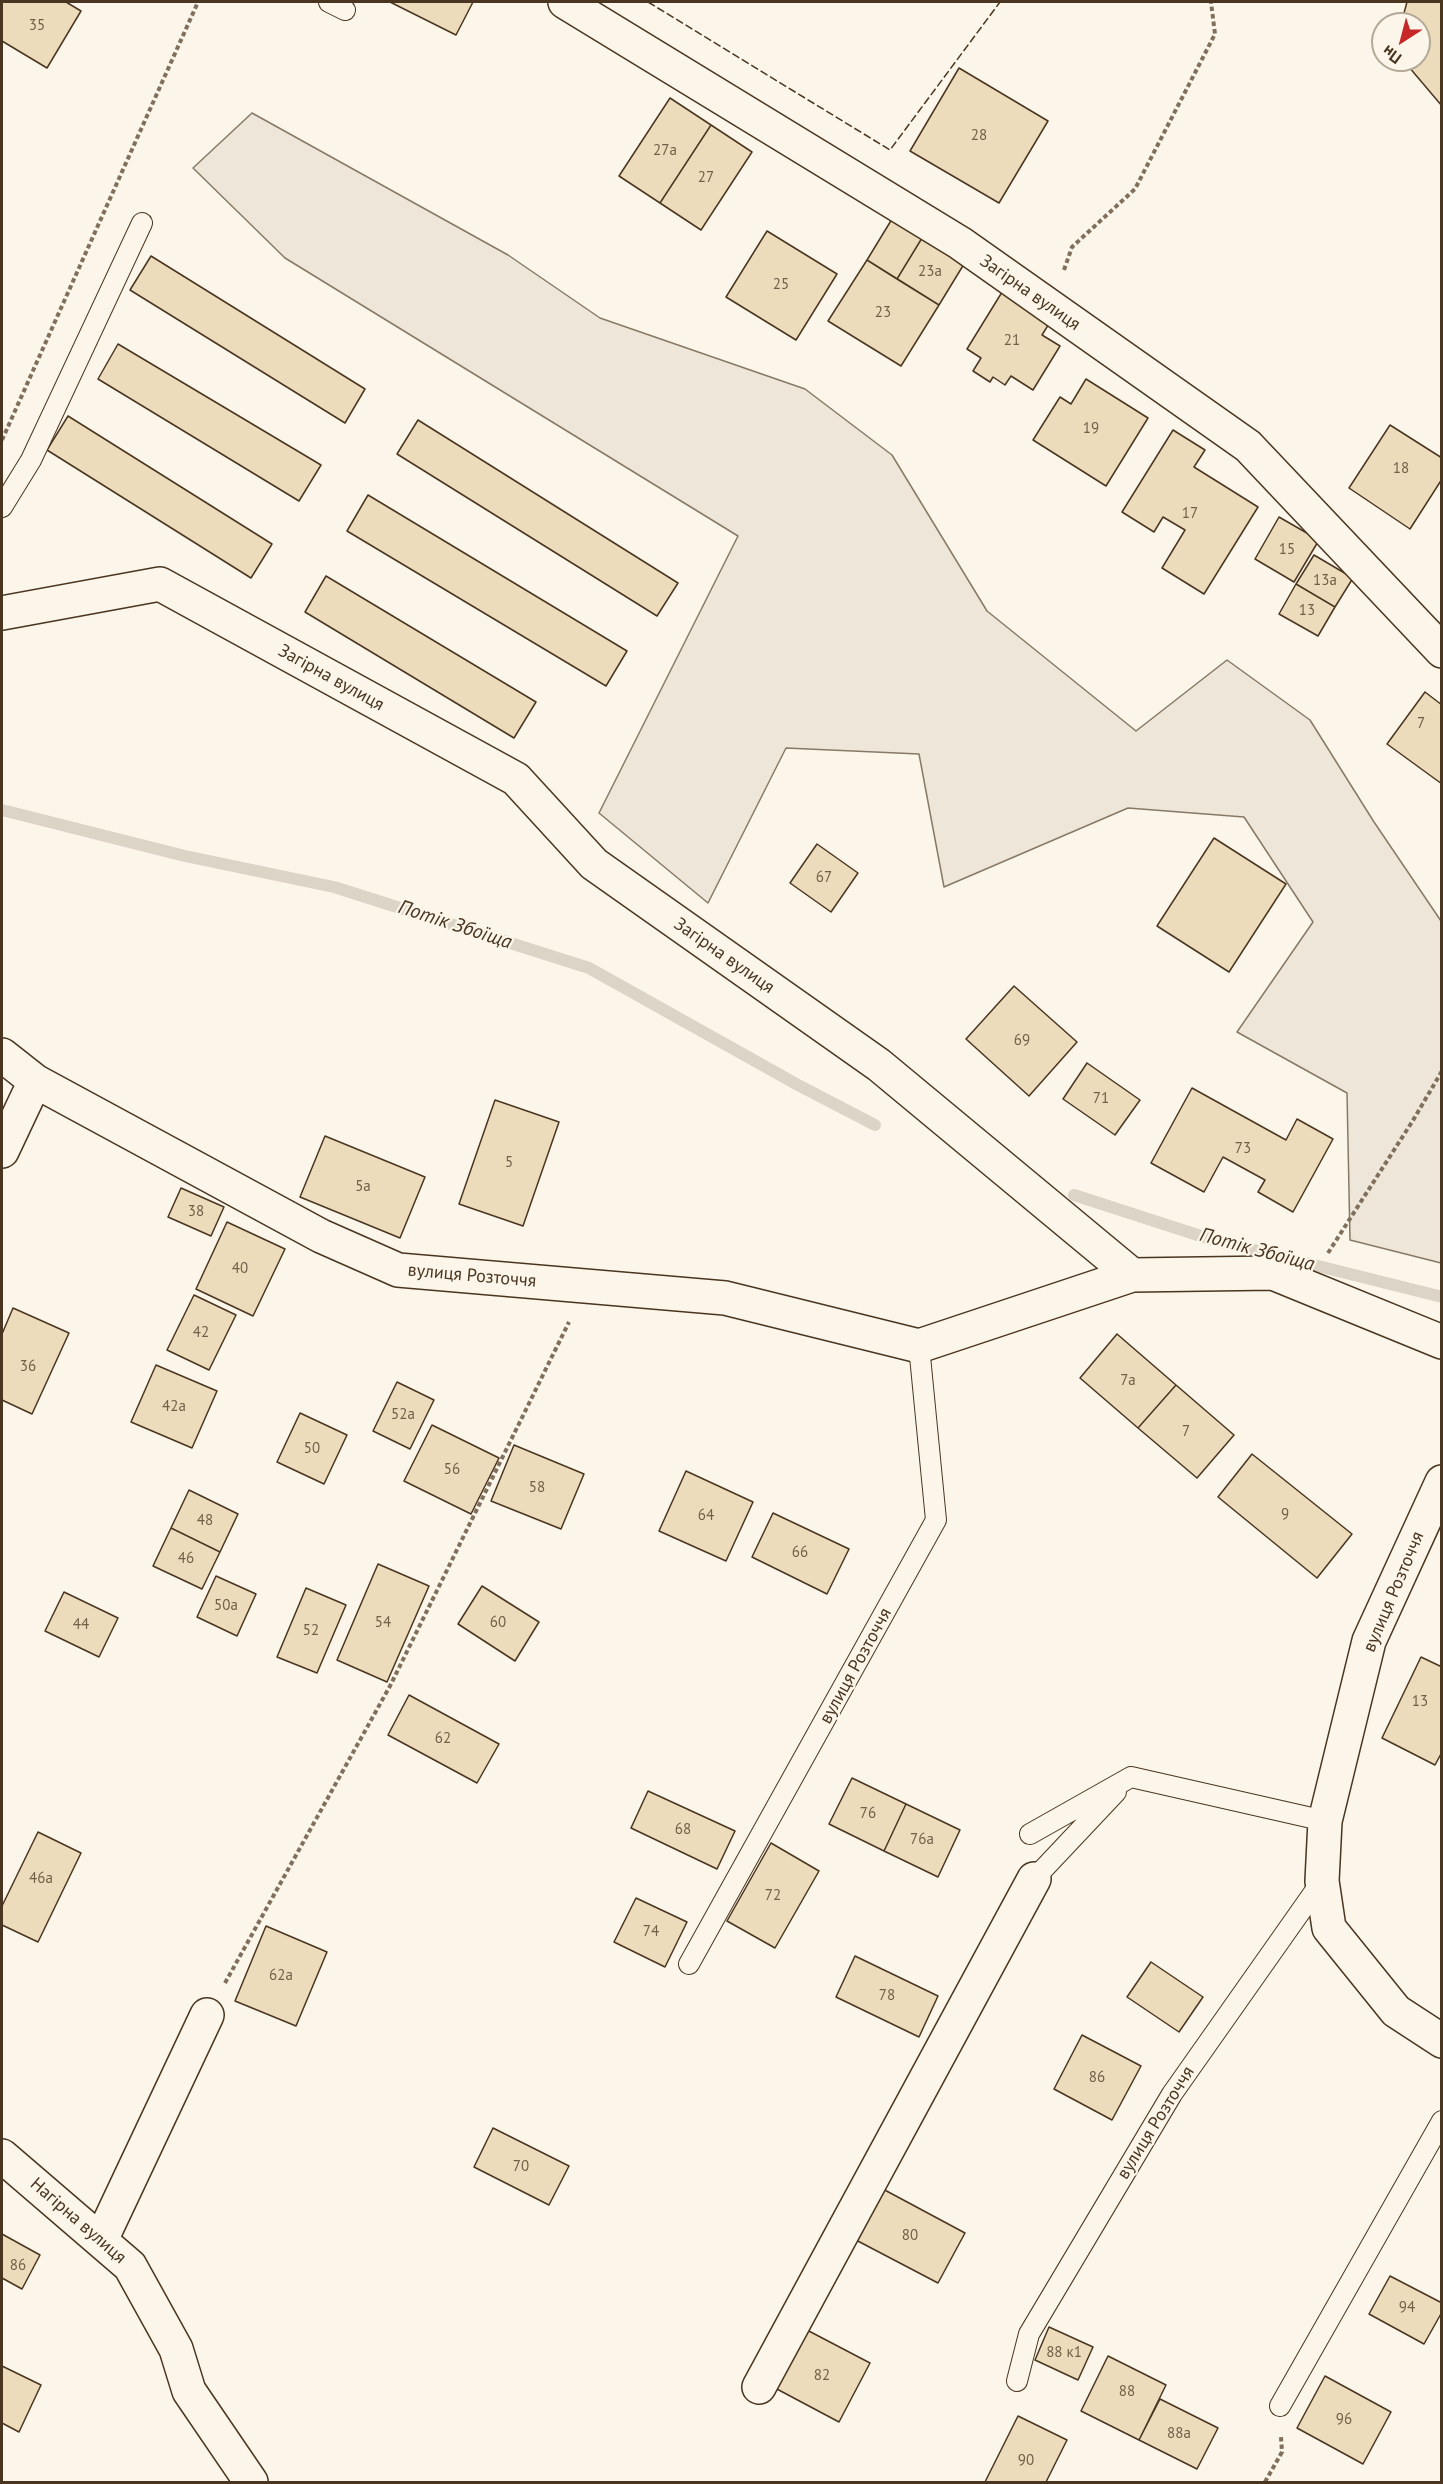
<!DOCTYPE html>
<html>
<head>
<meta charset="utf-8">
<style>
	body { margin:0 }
	#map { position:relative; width:1443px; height:2484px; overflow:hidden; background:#fbf6e9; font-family:"PT Sans",sans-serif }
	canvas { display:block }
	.frame { position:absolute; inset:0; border:3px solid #4a3520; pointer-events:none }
	.north { position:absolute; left:1371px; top:12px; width:60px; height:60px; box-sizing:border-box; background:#fbf6e9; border:2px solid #b4a999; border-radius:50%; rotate:216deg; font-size:16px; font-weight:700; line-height:24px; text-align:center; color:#4a3520 }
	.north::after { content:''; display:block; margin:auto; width:21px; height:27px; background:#c62828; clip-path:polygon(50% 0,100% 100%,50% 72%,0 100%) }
</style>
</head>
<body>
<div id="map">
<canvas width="1443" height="2484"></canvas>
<div class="frame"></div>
<div class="north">Пн</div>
</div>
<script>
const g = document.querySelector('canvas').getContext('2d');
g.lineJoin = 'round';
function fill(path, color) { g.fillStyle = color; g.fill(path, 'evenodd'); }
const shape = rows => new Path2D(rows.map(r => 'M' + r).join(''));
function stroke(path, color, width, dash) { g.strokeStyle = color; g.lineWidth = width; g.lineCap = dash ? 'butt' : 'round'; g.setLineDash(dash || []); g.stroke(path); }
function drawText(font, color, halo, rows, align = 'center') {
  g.font = font + ' "PT Sans",sans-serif'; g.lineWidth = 4.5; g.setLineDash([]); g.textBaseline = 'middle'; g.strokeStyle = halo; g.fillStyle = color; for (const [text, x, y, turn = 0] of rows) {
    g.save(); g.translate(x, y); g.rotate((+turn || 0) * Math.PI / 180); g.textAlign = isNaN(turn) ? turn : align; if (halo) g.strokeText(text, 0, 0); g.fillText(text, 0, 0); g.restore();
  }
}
const green = shape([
	[252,113,508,255,600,318,805,389,892,455,987,611,1136,731,1227,660,1310,720,1374,822,1441,921,1441,1263,1350,1240,1347,1093,1237,1032,1313,922,1244,817,1128,808,944,887,919,754,786,748,708,903,599,813,738,536,285,258,193,168,252,113]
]);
fill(green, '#ede6d9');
stroke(green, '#887966', 1.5);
stroke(shape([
	[2,810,185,856,334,887,589,968,798,1085,875,1125],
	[1074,1195,1210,1239,1442,1297]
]), '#dcd4c6', 12);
const building = shape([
	[2,2,66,2,81,11,47,68,2,41,2,2],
	[390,2,473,2,456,35,390,2],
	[1407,2,1442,2,1442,106,1403,60,1419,60,1419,24,1401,24,1407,2],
	[959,68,1048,121,999,203,910,151,959,68],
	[670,98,711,125,660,203,619,176,670,98],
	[711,125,752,152,701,230,660,203,711,125],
	[892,219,922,238,897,279,867,260,892,219],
	[767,231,837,274,796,340,726,297,767,231],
	[922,238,964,264,939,305,897,279,922,238],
	[151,256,365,389,345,423,130,290,151,256],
	[867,260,939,305,901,366,828,321,867,260],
	[1007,284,1055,314,1042,335,1060,346,1033,390,1011,376,1005,385,993,377,990,382,973,371,981,358,967,349,1007,284],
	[118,344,321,465,299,501,98,379,118,344],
	[1086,379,1148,418,1106,486,1033,440,1060,397,1071,404,1086,379],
	[68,416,272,544,251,578,47,450,68,416],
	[418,420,678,583,657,616,397,454,418,420],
	[1390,425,1442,458,1442,479,1410,529,1349,488,1390,425],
	[1173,430,1205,450,1194,467,1258,507,1204,594,1162,568,1185,530,1163,517,1154,532,1122,512,1173,430],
	[368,495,627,651,606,686,347,531,368,495],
	[1279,517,1319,540,1294,582,1255,559,1279,517],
	[1314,555,1353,578,1335,607,1296,584,1314,555],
	[326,576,536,702,514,738,305,612,326,576],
	[1296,584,1335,607,1318,636,1279,614,1296,584],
	[1425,692,1442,705,1442,784,1387,744,1425,692],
	[1214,838,1286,884,1229,972,1157,926,1214,838],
	[817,844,858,873,831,912,790,883,817,844],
	[1014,986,1077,1042,1029,1096,966,1039,1014,986],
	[1087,1063,1140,1100,1115,1135,1063,1099,1087,1063],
	[1192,1088,1286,1140,1297,1119,1333,1139,1293,1212,1258,1192,1265,1180,1223,1157,1204,1192,1151,1163,1192,1088],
	[495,1100,559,1122,523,1226,459,1204,495,1100],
	[325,1136,425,1177,400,1238,300,1197,325,1136],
	[181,1188,224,1207,211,1236,168,1217,181,1188],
	[227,1222,285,1249,253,1316,196,1289,227,1222],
	[194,1295,236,1315,209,1370,167,1350,194,1295],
	[13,1308,69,1333,32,1414,2,1400,2,1334,13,1308],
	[1117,1334,1176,1385,1138,1428,1080,1378,1117,1334],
	[156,1365,217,1391,192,1448,131,1422,156,1365],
	[397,1382,434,1400,410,1449,373,1431,397,1382],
	[1176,1385,1234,1435,1197,1478,1138,1428,1176,1385],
	[300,1413,347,1435,324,1484,277,1462,300,1413],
	[432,1425,499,1458,471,1514,404,1481,432,1425],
	[514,1445,584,1474,561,1529,491,1501,514,1445],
	[1252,1454,1352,1534,1317,1578,1218,1497,1252,1454],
	[686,1471,753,1502,726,1561,659,1531,686,1471],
	[189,1490,238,1514,220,1552,171,1528,189,1490],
	[773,1513,849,1549,827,1594,752,1557,773,1513],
	[171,1528,220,1552,202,1589,153,1566,171,1528],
	[378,1564,429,1586,387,1682,337,1660,378,1564],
	[216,1576,256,1594,237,1636,197,1617,216,1576],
	[482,1586,539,1622,515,1661,458,1624,482,1586],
	[306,1588,346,1605,317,1673,277,1657,306,1588],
	[64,1592,118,1618,99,1657,45,1631,64,1592],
	[1421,1657,1442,1667,1442,1752,1435,1765,1382,1738,1421,1657],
	[409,1695,499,1744,477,1783,388,1735,409,1695],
	[852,1778,906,1804,884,1851,829,1824,852,1778],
	[648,1791,735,1831,717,1869,631,1828,648,1791],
	[906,1804,960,1830,938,1877,884,1851,906,1804],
	[38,1832,81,1853,38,1942,2,1925,2,1906,38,1832],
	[771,1843,819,1871,775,1948,727,1921,771,1843],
	[636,1898,687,1922,665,1967,614,1942,636,1898],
	[266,1926,327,1952,296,2026,235,2001,266,1926],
	[855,1956,938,1996,919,2037,836,1997,855,1956],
	[1151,1962,1203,1997,1179,2032,1127,1997,1151,1962],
	[1082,2035,1141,2066,1112,2120,1054,2089,1082,2035],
	[493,2128,569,2166,549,2205,474,2167,493,2128],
	[881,2188,965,2233,938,2283,854,2239,881,2188],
	[2,2234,40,2255,22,2289,2,2278,2,2234],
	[1390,2276,1442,2303,1442,2312,1424,2344,1369,2314,1390,2276],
	[1049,2327,1093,2347,1078,2380,1035,2360,1049,2327],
	[805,2329,870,2363,839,2422,775,2388,805,2329],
	[1108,2356,1166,2385,1139,2440,1081,2411,1108,2356],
	[2,2366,41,2385,19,2432,2,2423,2,2366],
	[1325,2376,1391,2412,1363,2464,1297,2428,1325,2376],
	[1160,2399,1218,2428,1197,2469,1139,2440,1160,2399],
	[1018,2416,1067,2440,1046,2482,985,2482,1018,2416]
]);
fill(building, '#ecdcbc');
stroke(building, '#4a3520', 1.5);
const lane = shape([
	[329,2,345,10],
	[2,507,31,460,142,223],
	[1030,1834,1131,1777,1325,1821],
	[1034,1879,1116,1792],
	[689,1964,936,1520,919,1346],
	[1017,2381,1029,2334,1172,2094,1322,1881],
	[1280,2406,1442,2121]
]);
const street = shape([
	[565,2,960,243,1248,446,1442,651],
	[2,613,160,584,516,779,594,864,879,1065,1132,1275,1273,1273,1442,1342],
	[2,1055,35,1081,321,1236,398,1270,725,1298,919,1346,1132,1275],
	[2,1151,35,1081],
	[1442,1482,1369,1641,1325,1821,1322,1881,1329,1928,1396,2011,1442,2041],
	[2,2156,130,2266,176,2349,189,2391,251,2482],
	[101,2240,207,2015],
	[759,2387,1034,1879]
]);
stroke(lane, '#4a3520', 22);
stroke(street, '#4a3520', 36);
stroke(shape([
	[1064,270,1072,247,1135,189,1215,34,1211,2],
	[2,440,198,2],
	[1328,1253,1412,1122,1442,1071],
	[225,1983,390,1686,569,1322],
	[1265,2482,1282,2452,1281,2437]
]), '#7f6f5c', 4, [4.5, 3]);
stroke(lane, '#fbf6e9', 20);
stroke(street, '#fbf6e9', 33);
stroke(shape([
	[648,2,890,150,1000,2]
]), '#4a3520', 1.5, [8, 3]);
drawText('15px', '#725f47', null, [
	["35",37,26],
	["28",979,136],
	["27а",665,151],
	["27",706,178],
	["23а",930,272],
	["25",781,285],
	["23",883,313],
	["21",1012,341],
	["19",1091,429],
	["18",1401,469],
	["17",1190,514],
	["15",1287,550],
	["13а",1325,581],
	["13",1307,611],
	["7",1421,724],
	["67",824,878],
	["69",1022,1041],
	["71",1101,1099],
	["73",1243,1149],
	["5",509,1163],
	["5а",363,1187],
	["38",196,1212],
	["40",240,1269],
	["42",201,1333],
	["36",28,1367],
	["7а",1128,1381],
	["42а",174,1407],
	["52а",403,1415],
	["7",1186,1432],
	["50",312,1449],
	["56",452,1470],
	["58",537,1488],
	["9",1285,1515],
	["64",706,1516],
	["48",205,1521],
	["66",800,1553],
	["46",186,1559],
	["50а",226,1606],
	["54",383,1623],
	["60",498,1623],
	["44",81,1625],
	["52",311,1631],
	["13",1420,1702],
	["62",443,1739],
	["76",868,1814],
	["68",683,1830],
	["76а",922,1840],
	["46а",41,1879],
	["72",773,1896],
	["74",651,1932],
	["62а",281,1976],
	["78",887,1996],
	["86",1097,2078],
	["70",521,2167],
	["80",910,2236],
	["86",18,2266],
	["94",1407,2308],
	["88 к1",1064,2353],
	["82",822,2376],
	["88",1127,2392],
	["96",1344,2420],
	["88а",1179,2434],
	["90",1026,2461]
]);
drawText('18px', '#4a3520', '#fbf6e9', [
	["Загірна вулиця",1030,293,35],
	["Загірна вулиця",331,678,29],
	["Загірна вулиця",724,956,35],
	["вулиця Розточчя",472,1276,5],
	["вулиця Розточчя",1394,1592,-67],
	["вулиця Розточчя",856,1666,-61],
	["вулиця Розточчя",1156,2123,-58],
	["Нагірна вулиця",78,2221,41]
]);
drawText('italic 20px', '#4a3520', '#fbf6e9', [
	["Потік Збоїща",455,925,18],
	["Потік Збоїща",1257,1250,15]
]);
</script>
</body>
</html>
